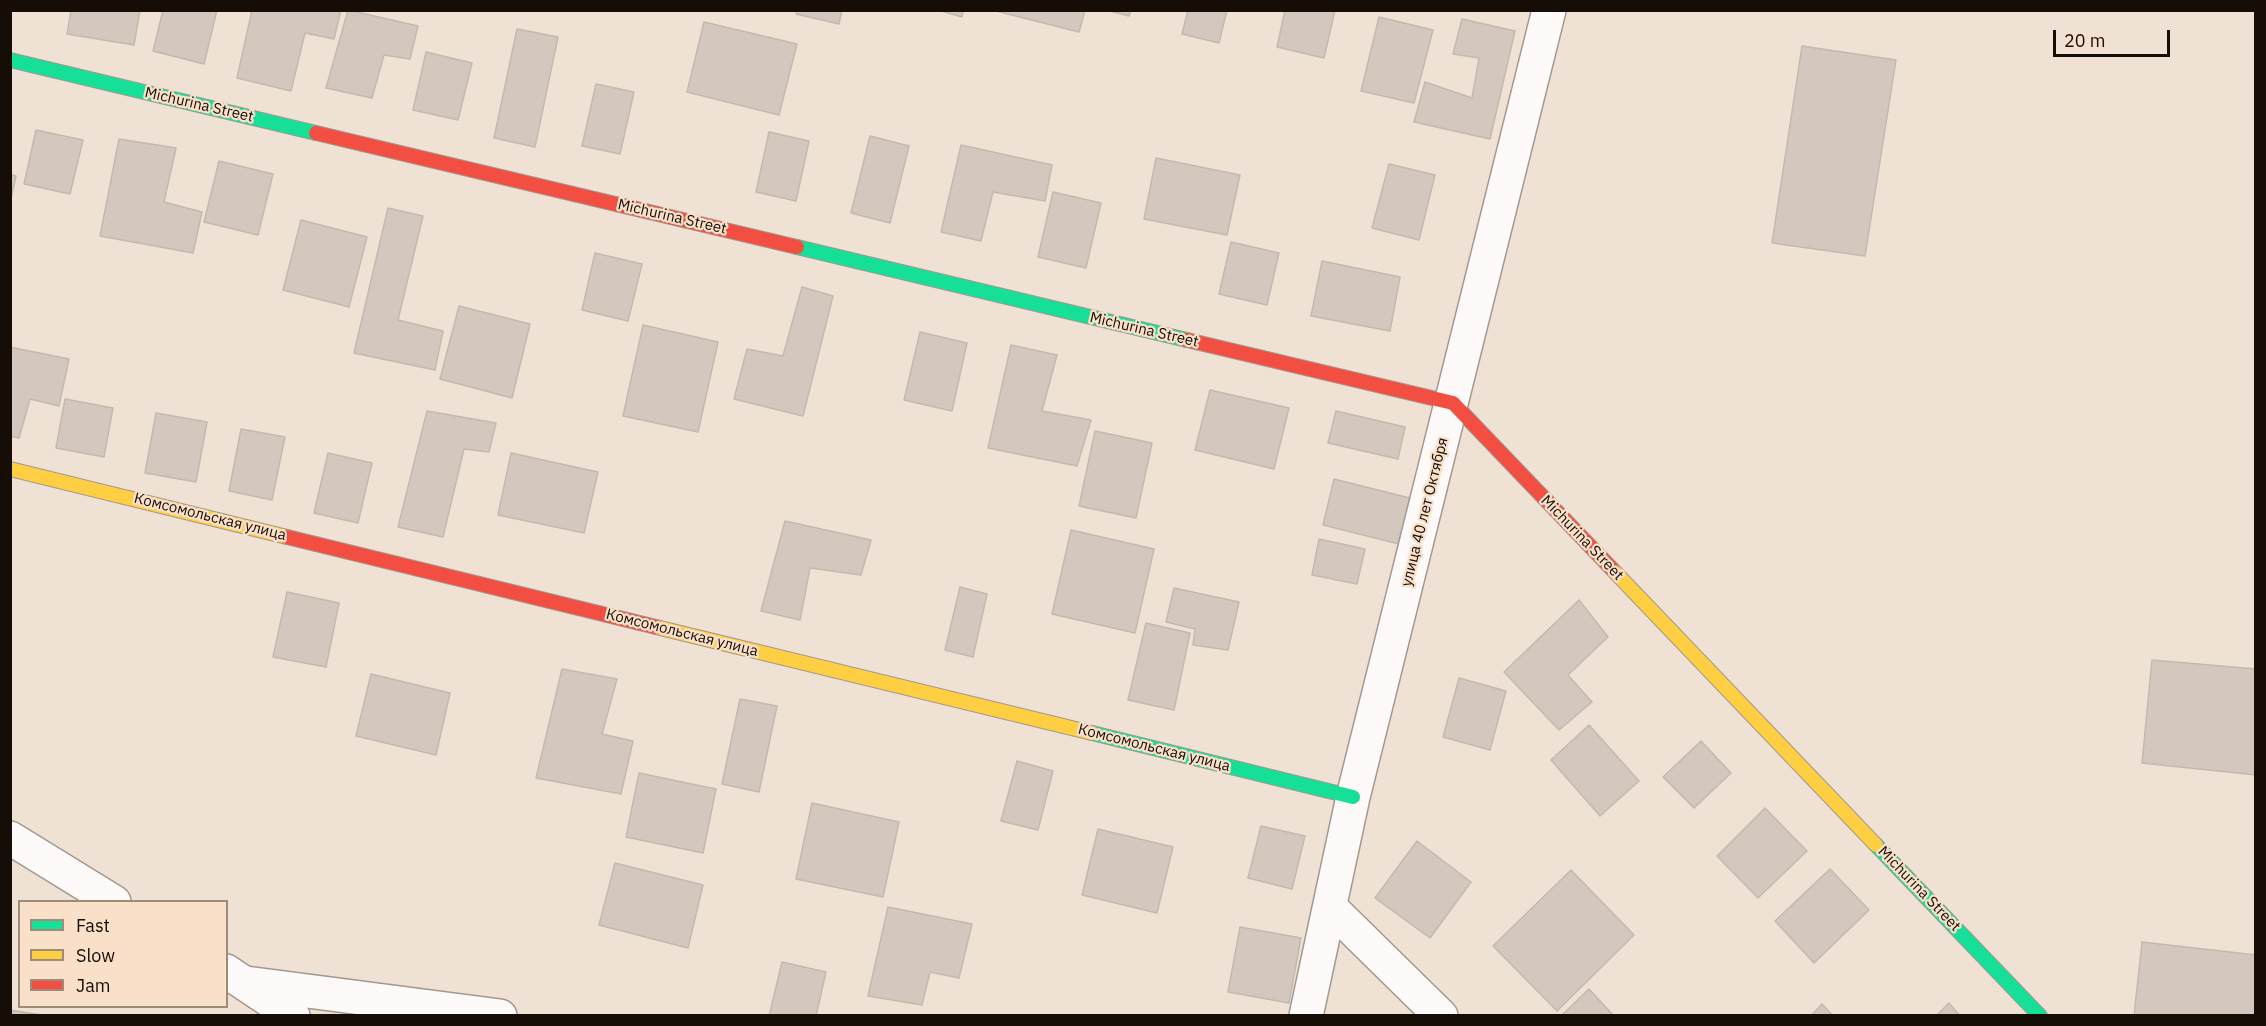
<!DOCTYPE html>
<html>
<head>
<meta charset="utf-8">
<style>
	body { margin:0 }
	#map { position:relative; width:2266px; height:1026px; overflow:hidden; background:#efe1d4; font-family:"IBM Plex Sans",sans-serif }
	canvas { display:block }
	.frame { position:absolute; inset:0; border:12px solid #150d06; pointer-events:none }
	.legend { position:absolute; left:18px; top:900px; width:210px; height:108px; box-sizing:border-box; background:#fae0c9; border:2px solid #9e8c7b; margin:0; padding:8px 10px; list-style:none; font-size:18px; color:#150d06 }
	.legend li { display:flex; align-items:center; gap:12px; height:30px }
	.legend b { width:30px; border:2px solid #9e8c7b }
	.scale { position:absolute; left:2053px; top:30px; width:117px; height:27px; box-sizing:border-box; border:3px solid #150d06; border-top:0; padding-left:8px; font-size:18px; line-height:21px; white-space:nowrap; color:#150d06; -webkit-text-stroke:4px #fae0c9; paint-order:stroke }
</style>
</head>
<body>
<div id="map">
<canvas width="2266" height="1026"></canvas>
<div class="frame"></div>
<ul class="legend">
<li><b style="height:8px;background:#16e098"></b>Fast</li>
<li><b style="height:8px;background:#ffcf43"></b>Slow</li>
<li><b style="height:8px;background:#f24e42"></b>Jam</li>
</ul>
<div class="scale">20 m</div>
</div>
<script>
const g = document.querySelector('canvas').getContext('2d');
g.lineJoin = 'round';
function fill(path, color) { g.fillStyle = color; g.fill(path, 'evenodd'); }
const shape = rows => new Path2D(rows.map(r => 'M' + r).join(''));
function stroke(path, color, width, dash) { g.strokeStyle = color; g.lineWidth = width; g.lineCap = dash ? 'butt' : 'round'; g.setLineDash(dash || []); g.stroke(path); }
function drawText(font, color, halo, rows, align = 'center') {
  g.font = font + ' "IBM Plex Sans",sans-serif'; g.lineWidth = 4.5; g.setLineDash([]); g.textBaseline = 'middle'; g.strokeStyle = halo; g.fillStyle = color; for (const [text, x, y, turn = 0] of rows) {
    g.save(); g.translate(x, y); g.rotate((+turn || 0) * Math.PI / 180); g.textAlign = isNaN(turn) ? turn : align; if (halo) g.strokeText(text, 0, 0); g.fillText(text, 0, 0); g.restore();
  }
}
const building = shape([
	[71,10,140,10,134,45,67,34,71,10],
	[163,10,217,10,204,64,153,51,163,10],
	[252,10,341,10,334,39,305,33,291,91,237,78,252,10],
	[348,10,418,26,410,59,384,55,372,98,326,88,348,10],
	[797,10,842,10,839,24,796,14,797,10],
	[938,10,963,10,962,17,938,10],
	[992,10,1085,10,1079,32,992,10],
	[1106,10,1131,10,1129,16,1106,10],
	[1188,10,1227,10,1219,43,1182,34,1188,10],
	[1285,10,1335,10,1324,58,1277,47,1285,10],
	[1379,17,1433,30,1414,103,1361,91,1379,17],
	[1462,19,1515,31,1490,139,1414,122,1425,82,1472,98,1479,58,1453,54,1462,19],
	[704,22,797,44,779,115,687,92,704,22],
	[517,29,558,37,535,147,494,138,517,29],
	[1802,46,1896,60,1865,256,1772,243,1802,46],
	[426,52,472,63,458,120,413,110,426,52],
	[596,84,634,92,620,154,582,146,596,84],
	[36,130,83,140,70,194,24,184,36,130],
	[769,132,809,141,796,201,756,192,769,132],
	[870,136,909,146,890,223,851,213,870,136],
	[119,139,176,148,164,202,202,212,193,253,100,236,119,139],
	[961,145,1052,165,1045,201,993,192,981,241,941,232,961,145],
	[1156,158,1240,175,1227,235,1144,219,1156,158],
	[219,161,273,174,258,235,204,222,219,161],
	[1389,164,1435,175,1419,240,1372,228,1389,164],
	[10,174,16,176,10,203,10,174],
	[1053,192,1101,203,1086,268,1038,257,1053,192],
	[388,208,423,216,398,320,443,331,435,370,354,353,388,208],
	[301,220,367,237,349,307,283,290,301,220],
	[1231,242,1279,253,1267,305,1219,294,1231,242],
	[595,253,642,264,628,321,582,310,595,253],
	[1322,261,1400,277,1390,331,1311,316,1322,261],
	[802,287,833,296,803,416,734,399,747,349,783,356,802,287],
	[459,306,530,324,512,398,440,379,459,306],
	[643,325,718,342,698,432,623,416,643,325],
	[920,332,967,343,952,411,904,400,920,332],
	[1011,345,1057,355,1042,411,1091,420,1077,466,988,448,1011,345],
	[10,347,69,359,59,406,30,399,19,438,10,436,10,347],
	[1210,390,1289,408,1274,469,1195,450,1210,390],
	[65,399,113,408,104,457,56,448,65,399],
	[427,411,496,423,489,452,464,449,443,537,398,527,427,411],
	[1336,411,1405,427,1398,459,1328,443,1336,411],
	[156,413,207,422,196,482,145,473,156,413],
	[241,429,285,437,272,500,229,491,241,429],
	[1095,431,1152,443,1136,518,1079,506,1095,431],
	[328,453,372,463,358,523,314,513,328,453],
	[511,453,598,472,584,533,498,515,511,453],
	[1334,479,1410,498,1399,544,1323,525,1334,479],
	[785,521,871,540,861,575,810,568,800,620,761,611,785,521],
	[1071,530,1154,549,1135,633,1052,614,1071,530],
	[1319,539,1365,549,1357,584,1312,575,1319,539],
	[960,587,987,594,973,657,945,650,960,587],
	[1174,588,1239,602,1228,650,1193,645,1195,629,1166,622,1174,588],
	[287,592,339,603,326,667,273,657,287,592],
	[1579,600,1608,637,1568,675,1592,702,1559,730,1504,672,1579,600],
	[1146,623,1190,633,1174,710,1128,700,1146,623],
	[2152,660,2256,669,2256,775,2142,763,2152,660],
	[562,669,617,679,602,734,633,741,621,794,536,778,562,669],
	[371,674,450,693,436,755,356,736,371,674],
	[1459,678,1506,691,1490,750,1443,737,1459,678],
	[740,699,777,706,759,792,722,784,740,699],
	[1589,725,1639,781,1600,816,1551,760,1589,725],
	[1701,741,1731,773,1694,808,1663,777,1701,741],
	[1017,761,1053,771,1038,830,1001,821,1017,761],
	[639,773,716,789,703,853,626,837,639,773],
	[812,803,899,822,883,897,796,879,812,803],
	[1765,808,1807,851,1758,898,1717,856,1765,808],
	[1261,826,1305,836,1292,889,1248,878,1261,826],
	[1098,829,1173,847,1157,913,1082,895,1098,829],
	[1417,841,1471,882,1430,938,1375,898,1417,841],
	[615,863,703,885,688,948,599,925,615,863],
	[1830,869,1869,910,1814,963,1775,921,1830,869],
	[1571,870,1634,935,1557,1011,1493,946,1571,870],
	[888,907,972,924,959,978,930,972,922,1005,868,996,888,907],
	[1240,927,1301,938,1289,1003,1228,992,1240,927],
	[2142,942,2256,955,2256,1016,2134,1016,2142,942],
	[782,962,826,972,816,1016,769,1016,782,962],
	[1589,989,1614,1016,1561,1016,1589,989],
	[1949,1003,1960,1016,1936,1016,1949,1003],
	[1822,1004,1833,1016,1811,1016,1822,1004],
	[10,1010,48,1016,10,1016,10,1010]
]);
fill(building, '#d4c8be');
stroke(building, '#c4b9af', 1.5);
const street = shape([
	[10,838,114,902],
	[1330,907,1441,1016],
	[226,971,293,1016],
	[246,983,500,1016],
	[1306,1016,1353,797,1549,10]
]);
const fast = shape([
	[10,60,316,133],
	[797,247,1187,340],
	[1092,733,1353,797],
	[1876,845,2040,1016]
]);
const slow = shape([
	[10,469,287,537],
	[1612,569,1876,845],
	[656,627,1092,733]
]);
const jam = shape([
	[316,133,797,247],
	[1187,340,1453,403,1612,569],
	[287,537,656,627]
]);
stroke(street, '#a3988f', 36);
stroke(fast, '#a3988f', 16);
stroke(slow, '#a3988f', 16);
stroke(jam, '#a3988f', 16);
stroke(street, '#fdfaf9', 33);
stroke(fast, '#16e098', 14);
stroke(slow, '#ffcf43', 14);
stroke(jam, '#f24e42', 14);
drawText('15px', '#150d06', '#fae0c9', [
	["Michurina Street",199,105,13],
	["Michurina Street",672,217,13],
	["Michurina Street",1144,330,13],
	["улица 40 лет Октября",1425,512,-76],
	["Комсомольская улица",210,517,14],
	["Michurina Street",1582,538,46],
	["Комсомольская улица",682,633,14],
	["Комсомольская улица",1154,748,14],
	["Michurina Street",1919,889,46]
]);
</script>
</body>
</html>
